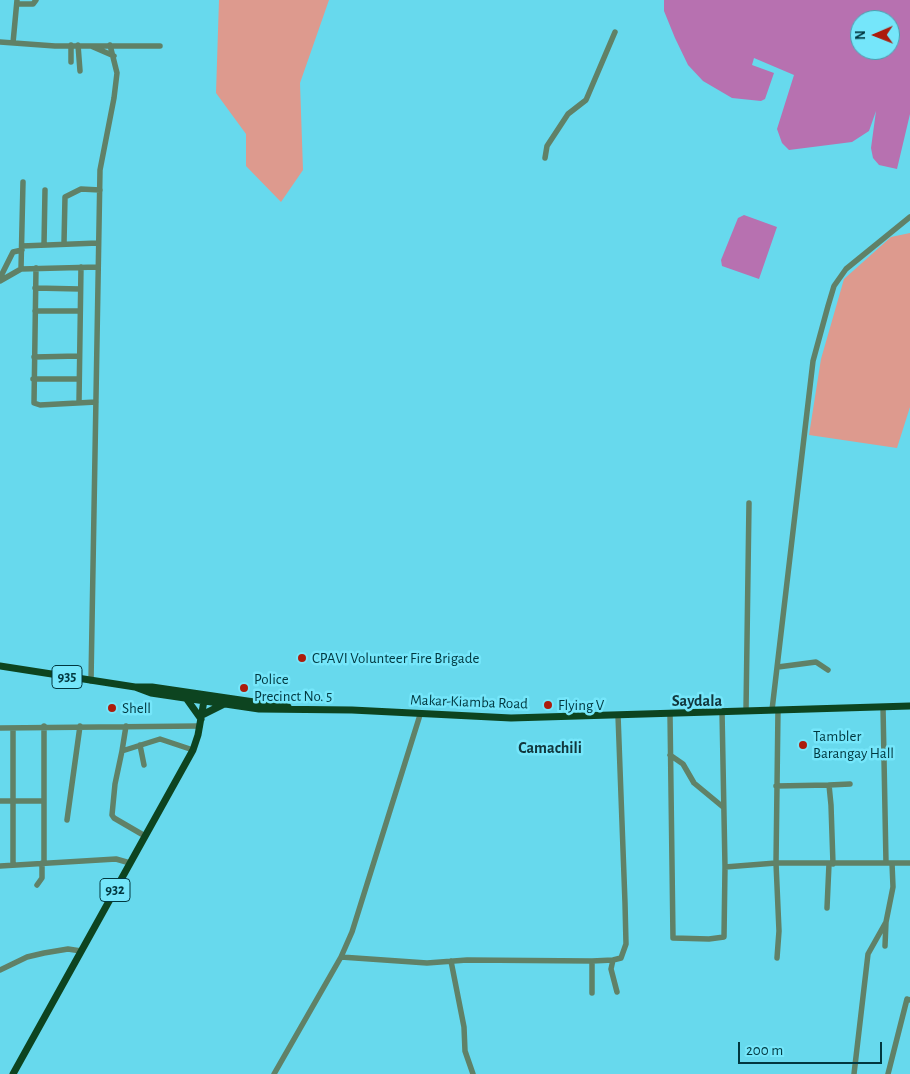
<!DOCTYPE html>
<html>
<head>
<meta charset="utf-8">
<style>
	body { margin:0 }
	#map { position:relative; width:910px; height:1074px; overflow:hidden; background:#67d9ed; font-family:"Alegreya Sans",sans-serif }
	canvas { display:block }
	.north { position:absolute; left:850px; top:10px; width:50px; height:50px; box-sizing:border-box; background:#75e6fa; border:1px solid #47a0af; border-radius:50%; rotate:269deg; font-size:14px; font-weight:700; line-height:20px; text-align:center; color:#01373f }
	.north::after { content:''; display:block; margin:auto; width:18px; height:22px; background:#ac1c0c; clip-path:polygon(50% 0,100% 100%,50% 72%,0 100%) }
	.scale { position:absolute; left:738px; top:1042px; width:144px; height:22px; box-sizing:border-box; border:2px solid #01373f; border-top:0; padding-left:6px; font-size:15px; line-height:18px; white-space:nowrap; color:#01373f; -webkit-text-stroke:4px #75e6fa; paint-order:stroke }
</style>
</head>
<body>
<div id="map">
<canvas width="910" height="1074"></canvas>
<div class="north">N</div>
<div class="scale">200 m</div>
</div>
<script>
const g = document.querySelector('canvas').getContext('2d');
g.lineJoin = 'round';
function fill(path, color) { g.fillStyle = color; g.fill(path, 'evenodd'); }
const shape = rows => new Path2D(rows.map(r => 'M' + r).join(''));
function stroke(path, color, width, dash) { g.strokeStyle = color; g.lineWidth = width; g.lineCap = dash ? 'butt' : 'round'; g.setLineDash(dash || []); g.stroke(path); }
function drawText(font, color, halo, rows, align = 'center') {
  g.font = font + ' "Alegreya Sans",sans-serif'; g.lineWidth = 5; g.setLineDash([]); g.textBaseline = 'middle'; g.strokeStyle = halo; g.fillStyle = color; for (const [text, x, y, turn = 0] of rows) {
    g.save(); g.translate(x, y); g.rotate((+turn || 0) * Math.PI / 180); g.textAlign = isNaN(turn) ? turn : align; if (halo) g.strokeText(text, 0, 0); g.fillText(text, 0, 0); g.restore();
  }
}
fill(shape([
	[219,0,329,0,300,83,303,170,281,202,246,166,246,134,216,93],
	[910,233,910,407,897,448,809,435,821,359,844,279,891,237]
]), '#dd9a8e');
fill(shape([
	[664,0,910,0,910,114,897,169,879,165,873,158,871,148,876,111,869,131,852,142,789,150,782,143,777,129,794,75,754,58,752,65,774,73,765,99,761,101,732,98,703,81,688,65,675,38,664,11],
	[860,20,890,20,890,50,860,50],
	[744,215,777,227,759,279,722,266,721,260,738,218]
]), '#b771b0');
stroke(shape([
	[17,4,33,4,36,0],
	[0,42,55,46,160,46],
	[13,43,17,0],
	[71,45,71,62],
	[78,45,80,71],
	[91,46,114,56],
	[545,158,547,146,568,114,586,100,615,32],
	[64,243,65,197,81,189,100,190],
	[44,245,45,190],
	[22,246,98,243],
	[36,268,34,403,40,405,96,402],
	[21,269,23,182],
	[0,278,13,252,22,250],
	[0,281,21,269,98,267],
	[35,288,80,289],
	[35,311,80,311],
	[34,357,79,356],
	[33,379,79,379],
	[79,402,81,267],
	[778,667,816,662,828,670],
	[91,681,100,170,114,98,117,73,110,45],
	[883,707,886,863],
	[746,710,749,503],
	[772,710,813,361,828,306,834,286,846,269,910,217],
	[670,714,673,938,709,939,724,937,725,867,722,711],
	[44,726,44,863],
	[126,726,122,751,160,739,193,750],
	[0,728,200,726],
	[13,728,13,865],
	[140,745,144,765],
	[122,751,115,784,112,815,114,818,145,836],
	[670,755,683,764,694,783,723,807],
	[829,785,850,784],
	[776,786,829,785,831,805,833,864],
	[0,801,44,801],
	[67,820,80,726],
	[0,866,116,859,130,863],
	[725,867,776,863,910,863],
	[37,885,42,878,42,863],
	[827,908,829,864],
	[885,946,886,922,893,887,892,863],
	[341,957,427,963,467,960,592,961,613,960,621,958,626,944,625,903,618,715],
	[777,958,779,931,776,863,778,710],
	[613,960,611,969,617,992],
	[451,961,464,1027,465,1051,473,1074],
	[0,970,27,957,44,953,68,949,81,951],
	[592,993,592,961],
	[274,1074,341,957,352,932,420,715],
	[854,1074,868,954,886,922],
	[888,1074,907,999,910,1000]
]), '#608167', 5.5);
stroke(shape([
	[0,666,135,687,152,687,288,707],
	[135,687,151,693,259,709,352,710,511,718,910,706],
	[186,698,201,719],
	[202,715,224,704],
	[13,1074,193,750,198,735,205,695]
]), '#0d4420', 7);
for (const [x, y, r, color] of [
	[302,658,5,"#ac1c0c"],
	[244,688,5,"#ac1c0c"],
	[548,705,5,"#ac1c0c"],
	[112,708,5,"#ac1c0c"],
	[803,745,5,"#ac1c0c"]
]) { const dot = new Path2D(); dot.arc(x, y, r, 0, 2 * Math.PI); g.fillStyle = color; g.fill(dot); stroke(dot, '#75e6fa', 2); }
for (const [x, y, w] of [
	[67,677,30],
	[115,890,30]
]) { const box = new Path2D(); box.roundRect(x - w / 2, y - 11.5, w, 23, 4); g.fillStyle = '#75e6fa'; g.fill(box); stroke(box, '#01373f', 1); }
drawText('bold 14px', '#01373f', null, [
	["935",67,677],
	["932",115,890]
]);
drawText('15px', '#01373f', '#75e6fa', [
	["CPAVI Volunteer Fire Brigade",312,658],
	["Police",254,679],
	["Precinct No. 5",254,696],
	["Flying V",558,705],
	["Shell",122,708],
	["Tambler",813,736],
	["Barangay Hall",813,753]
], 'left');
drawText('15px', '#01373f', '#75e6fa', [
	["Makar-Kiamba Road",469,702,2]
]);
drawText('bold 16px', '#11363c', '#75e6fa', [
	["Saydala",697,701],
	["Camachili",550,748]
]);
</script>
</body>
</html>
